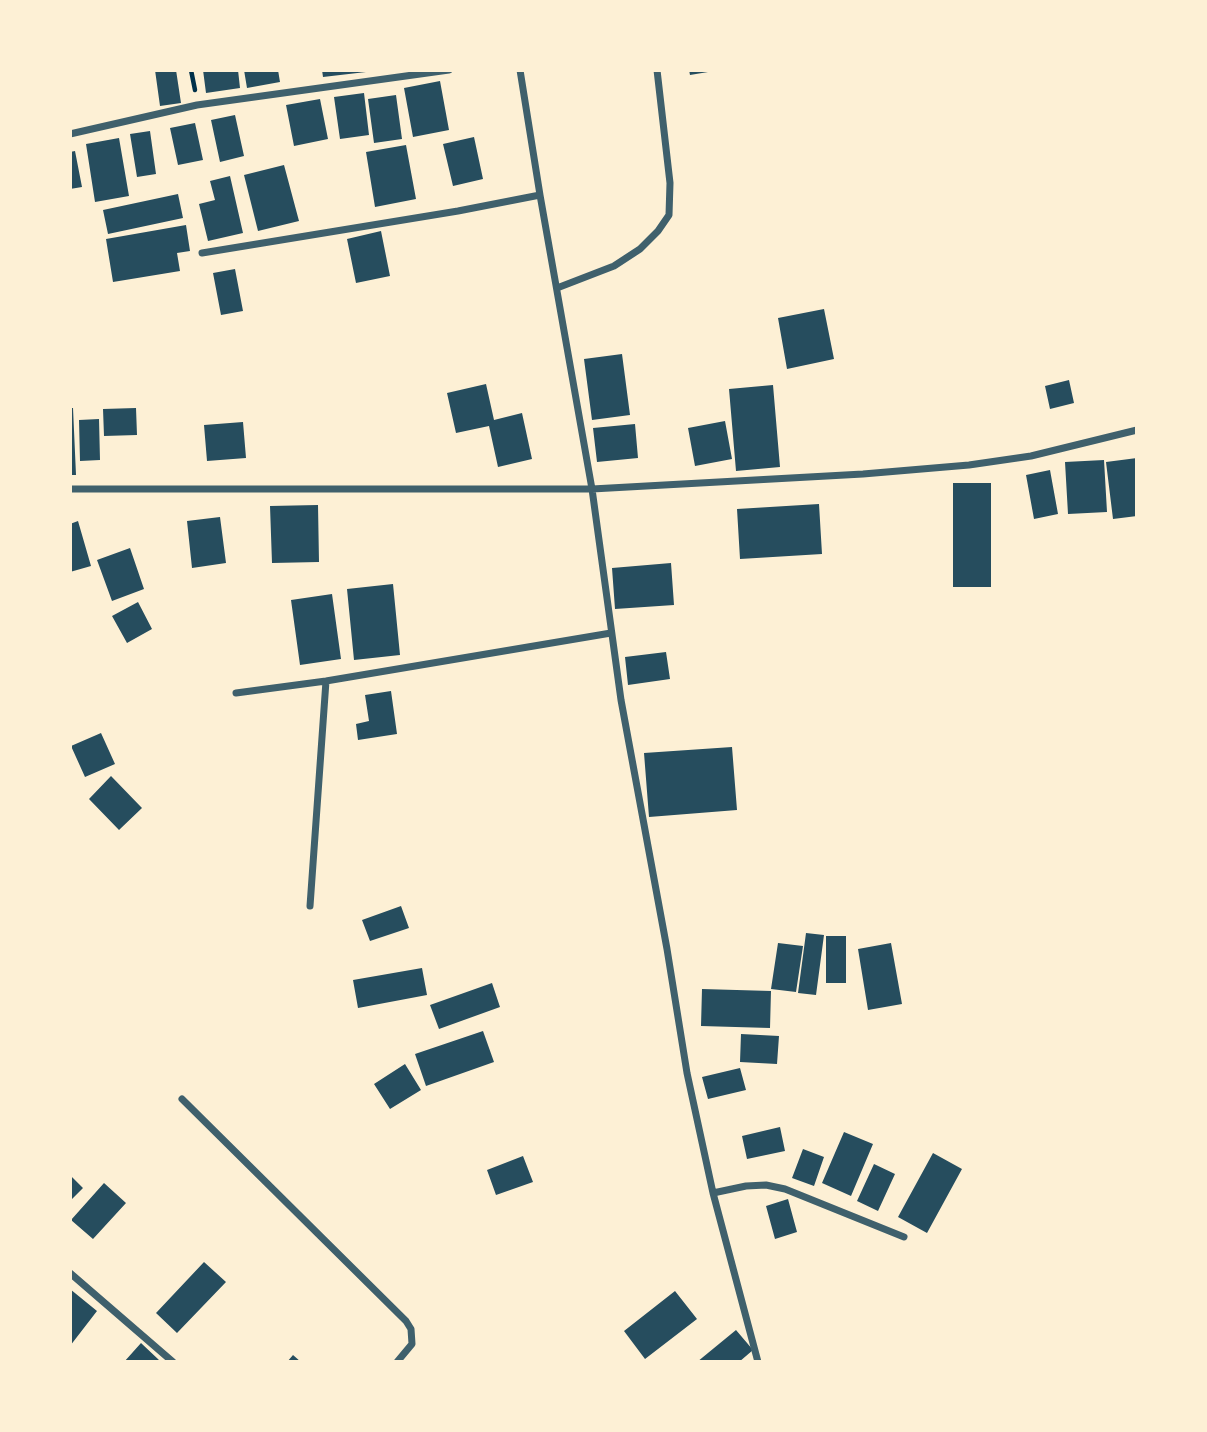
<!DOCTYPE html>
<html>
<head>
<meta charset="utf-8">
<style>
	body { margin:0 }
	#map { position:relative; width:1207px; height:1432px; overflow:hidden; background:#fdf0d5; font-family:"DM Sans",sans-serif }
	canvas { display:block }
	.frame { position:absolute; inset:0; border:72px solid #fdf0d5; pointer-events:none }
</style>
</head>
<body>
<div id="map">
<canvas width="1207" height="1432"></canvas>
<div class="frame"></div>
</div>
<script>
const g = document.querySelector('canvas').getContext('2d');
g.lineJoin = 'round';
function fill(path, color) { g.fillStyle = color; g.fill(path, 'evenodd'); }
const shape = rows => new Path2D(rows.map(r => 'M' + r).join(''));
function stroke(path, color, width, dash) { g.strokeStyle = color; g.lineWidth = width; g.lineCap = dash ? 'butt' : 'round'; g.setLineDash(dash || []); g.stroke(path); }
fill(shape([
	[155,70,176,70,181,103,160,106],
	[203,70,238,70,240,88,206,93],
	[244,70,278,70,280,82,247,88],
	[322,70,365,70,366,72,323,77],
	[689,70,707,70,708,72,690,75],
	[440,81,449,130,413,137,404,88],
	[364,93,369,135,340,139,334,97],
	[396,95,402,139,374,143,368,99],
	[320,99,328,139,294,146,286,105],
	[235,115,244,156,220,162,211,120],
	[195,123,203,160,178,165,170,128],
	[150,131,156,174,137,177,130,134],
	[474,137,483,179,453,186,443,144],
	[119,138,129,196,95,202,86,144],
	[406,145,416,199,375,207,366,152],
	[75,151,82,187,70,189,70,152],
	[284,165,299,221,258,231,244,175],
	[230,176,243,233,208,241,199,204,215,200,210,181],
	[178,194,183,218,108,234,103,210],
	[186,225,190,251,177,253,180,271,113,282,106,239],
	[381,231,390,276,356,283,347,239],
	[235,269,243,311,221,315,213,273],
	[824,309,834,359,787,369,778,318],
	[622,354,630,415,592,420,584,359],
	[1069,380,1074,403,1050,409,1045,386],
	[486,384,494,420,522,413,532,459,498,467,489,426,456,433,447,393],
	[773,385,780,467,736,471,729,389],
	[70,408,73,408,76,475,70,475],
	[136,408,137,435,104,436,103,409],
	[99,419,100,460,80,461,79,420],
	[725,421,732,459,695,466,688,428],
	[243,422,246,458,207,461,204,425],
	[635,424,638,458,597,462,593,428],
	[1137,458,1137,516,1113,519,1106,462],
	[1104,460,1107,512,1068,514,1065,462],
	[1050,470,1058,514,1034,519,1026,475],
	[953,483,991,483,991,587,953,587],
	[819,504,822,554,740,559,737,509],
	[318,505,319,562,272,563,270,506],
	[220,517,226,563,192,568,187,521],
	[78,521,91,566,70,572,70,524],
	[130,548,144,589,112,601,97,560],
	[671,563,674,605,615,609,612,568],
	[393,584,400,655,354,660,347,589],
	[332,594,341,659,300,665,291,600],
	[138,602,152,629,127,643,112,616],
	[666,652,670,679,628,685,625,657],
	[391,691,397,734,358,740,356,724,369,721,365,695],
	[101,733,115,764,85,777,71,746],
	[732,747,737,810,649,817,644,753],
	[111,776,142,808,119,830,89,799],
	[401,906,409,928,370,941,362,920],
	[806,933,824,935,816,995,798,993],
	[826,936,846,936,846,983,826,983],
	[778,943,803,946,796,992,771,989],
	[891,943,902,1004,868,1010,858,949],
	[422,968,427,995,358,1008,353,980],
	[492,983,500,1007,439,1029,430,1005],
	[702,989,771,991,770,1028,701,1026],
	[483,1031,494,1062,426,1086,415,1054],
	[741,1034,779,1036,777,1064,740,1062],
	[405,1064,421,1090,390,1109,374,1084],
	[740,1068,746,1090,708,1099,702,1077],
	[780,1127,785,1151,747,1159,742,1136],
	[844,1132,873,1144,851,1196,822,1183],
	[803,1149,824,1157,814,1186,792,1178],
	[933,1153,962,1169,927,1233,898,1217],
	[523,1156,533,1182,496,1195,487,1170],
	[874,1164,895,1174,878,1211,857,1201],
	[70,1175,83,1188,70,1201],
	[104,1183,126,1203,93,1239,71,1220],
	[788,1199,797,1232,775,1239,766,1206],
	[204,1262,226,1282,177,1333,156,1313],
	[70,1289,97,1311,70,1346],
	[675,1291,697,1319,645,1359,624,1331],
	[736,1330,753,1350,739,1362,697,1362],
	[141,1343,159,1360,157,1362,124,1362],
	[293,1355,301,1362,287,1362]
]), '#264d5e');
stroke(shape([
	[191,70,195,90]
]), '#003049', 4.5);
stroke(shape([
	[520,70,540,195],
	[70,134,197,105,449,70],
	[202,253,458,211,540,195,592,489,621,700,667,949,687,1073,713,1193,758,1362],
	[557,288,614,266,640,249,658,231,669,215,670,183,657,70],
	[70,489,592,489,863,474,969,465,1031,456,1137,430],
	[236,693,326,681,611,633],
	[310,906,326,681],
	[182,1099,406,1321,411,1329,412,1344,397,1362],
	[713,1193,746,1186,766,1185,785,1189,904,1237],
	[70,1273,173,1362]
]), '#3f606c', 7);
</script>
</body>
</html>
